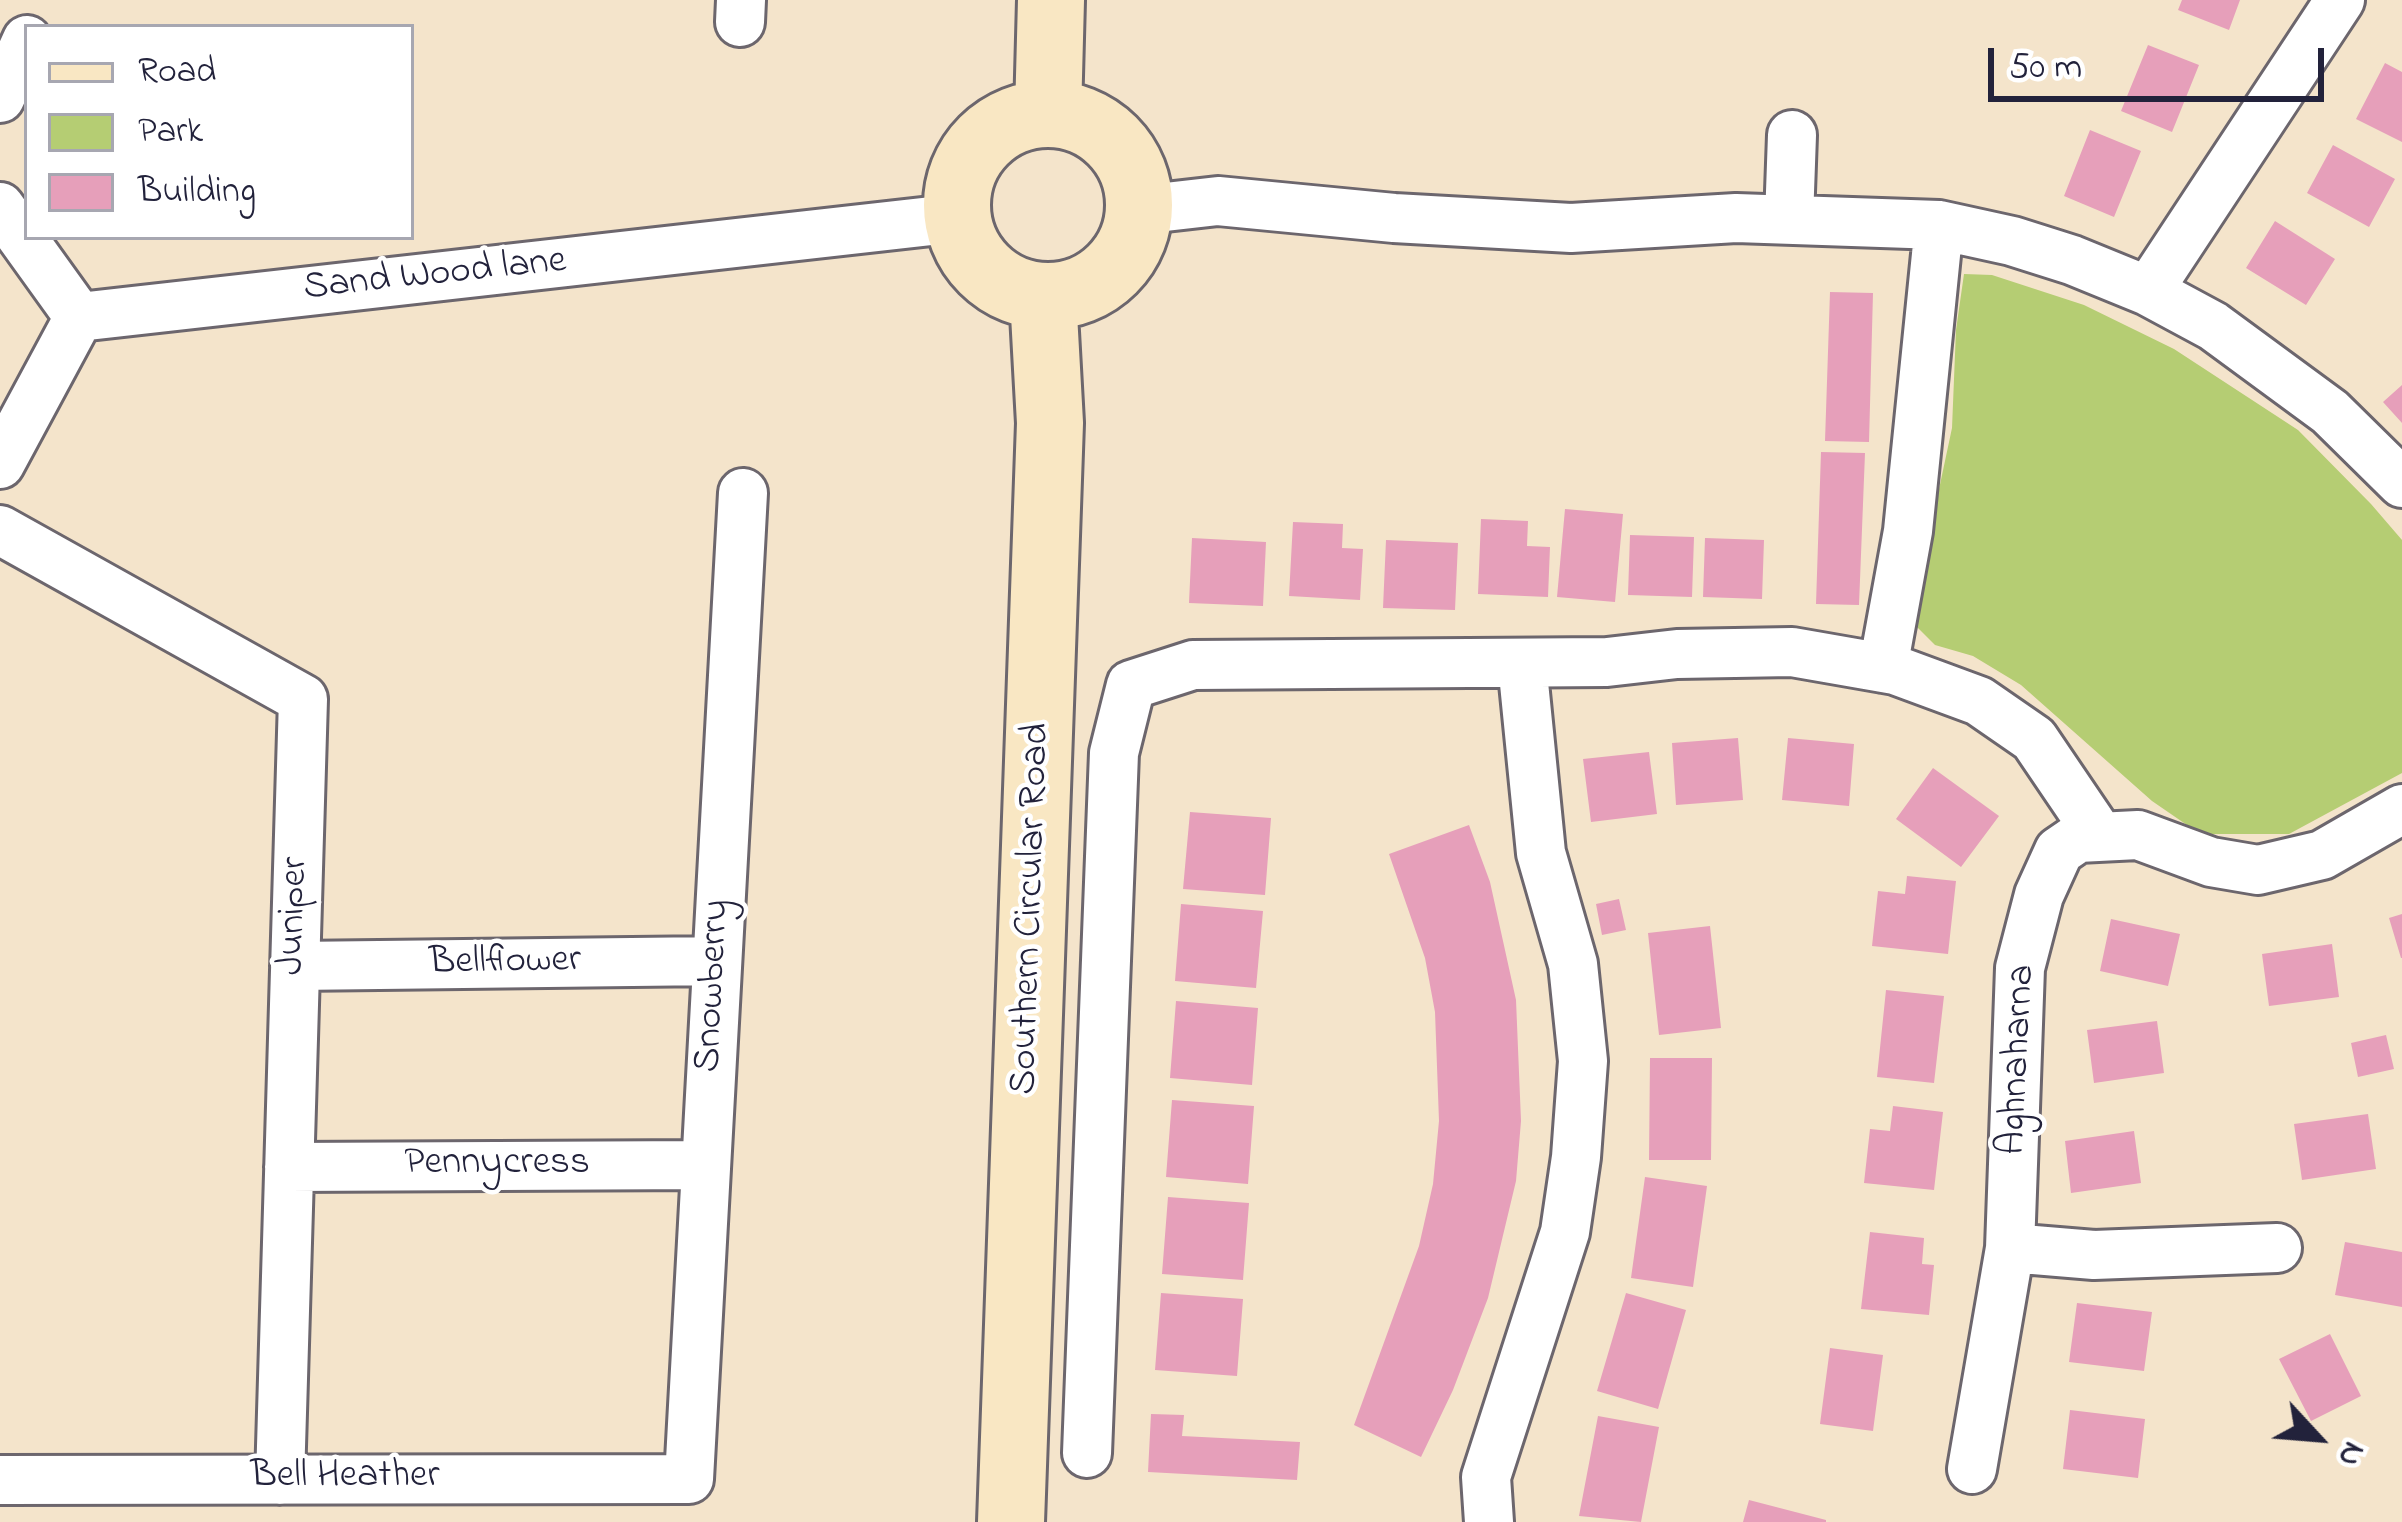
<!DOCTYPE html>
<html>
<head>
<meta charset="utf-8">
<style>
	body { margin:0 }
	#map { position:relative; width:2402px; height:1522px; overflow:hidden; background:#f4e4cb; font-family:"Indie Flower",sans-serif }
	canvas { display:block }
	.legend { position:absolute; left:24px; top:24px; width:390px; height:216px; box-sizing:border-box; background:#fff; border:3px solid #a7a7b1; margin:0; padding:15px 21px; list-style:none; font-size:36px; color:#22223b }
	.legend li { display:flex; align-items:center; gap:24px; height:60px }
	.legend b { width:60px; border:3px solid #a7a7b1 }
	.north { position:absolute; left:2258px; top:1378px; width:120px; height:120px; -webkit-text-stroke:9px #fff; paint-order:stroke; rotate:116deg; font-size:33px; font-weight:700; line-height:48px; text-align:center; color:#22223b }
	.north::after { content:''; display:block; margin:auto; width:42px; height:54px; background:#22223b; clip-path:polygon(50% 0,100% 100%,50% 72%,0 100%) }
	.scale { position:absolute; left:1988px; top:48px; width:336px; height:54px; box-sizing:border-box; border:6px solid #22223b; border-top:0; padding-left:15px; font-size:36px; line-height:42px; white-space:nowrap; color:#22223b; -webkit-text-stroke:9px #fff; paint-order:stroke }
</style>
</head>
<body>
<div id="map">
<canvas width="2402" height="1522"></canvas>
<ul class="legend">
<li><b style="height:15px;background:#f9e7c3"></b>Road</li>
<li><b style="height:33px;background:#b5cd73"></b>Park</li>
<li><b style="height:33px;background:#e69fba"></b>Building</li>
</ul>
<div class="north">N</div>
<div class="scale">50 m</div>
</div>
<script>
const g = document.querySelector('canvas').getContext('2d');
g.lineJoin = 'round';
function fill(path, color) { g.fillStyle = color; g.fill(path, 'evenodd'); }
const shape = rows => new Path2D(rows.map(r => 'M' + r).join(''));
function stroke(path, color, width, dash) { g.strokeStyle = color; g.lineWidth = width; g.lineCap = dash ? 'butt' : 'round'; g.setLineDash(dash || []); g.stroke(path); }
function drawText(font, color, halo, rows, align = 'center') {
  g.font = font + ' "Indie Flower",sans-serif'; g.lineWidth = 9; g.setLineDash([]); g.textBaseline = 'middle'; g.strokeStyle = halo; g.fillStyle = color; for (const [text, x, y, turn = 0] of rows) {
    g.save(); g.translate(x, y); g.rotate((+turn || 0) * Math.PI / 180); g.textAlign = isNaN(turn) ? turn : align; if (halo) g.strokeText(text, 0, 0); g.fillText(text, 0, 0); g.restore();
  }
}
fill(shape([
	[1964,274,1992,275,2084,305,2174,349,2298,430,2371,504,2402,540,2402,773,2289,834,2200,834,2152,801,2021,685,1973,656,1935,645,1911,621,1952,428,1956,330]
]), '#b5cd73');
fill(shape([
	[2182,0,2240,0,2229,30,2178,10],
	[2148,45,2199,65,2172,132,2121,111],
	[2385,63,2402,72,2402,142,2356,119],
	[2090,130,2141,151,2114,217,2064,196],
	[2333,145,2395,179,2369,227,2307,193],
	[2275,221,2335,259,2306,305,2246,268],
	[1830,292,1873,293,1869,442,1825,441],
	[2402,385,2402,423,2383,402],
	[1821,452,1865,453,1859,605,1816,604],
	[1565,509,1623,514,1615,602,1557,597],
	[1481,519,1528,521,1527,546,1550,547,1548,597,1478,594],
	[1293,522,1343,524,1342,548,1363,549,1360,600,1289,596],
	[1630,535,1694,537,1692,597,1628,595],
	[1192,538,1266,542,1263,606,1189,603],
	[1705,538,1764,540,1762,599,1703,597],
	[1386,540,1458,543,1455,610,1383,608],
	[1738,738,1743,800,1676,805,1672,743],
	[1788,738,1854,744,1849,806,1782,800],
	[1649,752,1657,814,1591,822,1583,759],
	[1933,768,1999,816,1961,867,1896,819],
	[1190,812,1271,818,1265,895,1183,889],
	[1469,825,1490,882,1516,1000,1521,1121,1516,1181,1488,1298,1453,1390,1421,1457,1354,1425,1419,1246,1433,1184,1439,1121,1435,1012,1425,958,1389,854],
	[1907,876,1956,881,1948,954,1872,946,1878,891,1905,894],
	[1619,899,1626,930,1602,935,1596,904],
	[1181,904,1263,911,1256,988,1175,981],
	[2402,914,2402,958,2401,958,2389,918],
	[2111,919,2180,934,2168,986,2100,971],
	[1710,926,1721,1028,1659,1035,1648,933],
	[2332,944,2339,997,2269,1006,2262,954],
	[1886,990,1944,996,1934,1083,1877,1077],
	[1176,1001,1258,1008,1252,1085,1170,1078],
	[2157,1021,2164,1073,2094,1083,2087,1030],
	[2386,1035,2394,1069,2358,1077,2351,1043],
	[1650,1058,1712,1058,1711,1160,1649,1160],
	[1172,1100,1254,1106,1248,1184,1166,1177],
	[1893,1106,1943,1112,1934,1190,1864,1183,1870,1129,1890,1131],
	[2368,1114,2376,1169,2302,1180,2294,1124],
	[2134,1131,2141,1183,2071,1193,2065,1141],
	[1645,1177,1707,1186,1693,1287,1631,1278],
	[1168,1197,1249,1203,1243,1280,1162,1274],
	[1870,1232,1924,1238,1922,1264,1934,1265,1929,1315,1861,1309],
	[2345,1242,2402,1252,2402,1307,2335,1295],
	[1161,1293,1243,1299,1237,1376,1155,1370],
	[1626,1293,1686,1310,1658,1409,1597,1391],
	[2077,1303,2152,1312,2144,1371,2069,1362],
	[2330,1334,2361,1396,2311,1421,2279,1359],
	[1830,1348,1883,1355,1873,1431,1820,1424],
	[2070,1410,2145,1419,2138,1478,2063,1469],
	[1151,1414,1184,1415,1182,1436,1300,1442,1297,1480,1148,1472],
	[1598,1416,1659,1427,1641,1522,1579,1516],
	[1749,1500,1826,1520,1826,1522,1743,1522]
]), '#e69fba');
const street = shape([
	[740,22,741,0],
	[0,98,27,40],
	[0,207,79,317],
	[1139,210,1218,201,1394,218,1571,228,1736,218,1939,225,2012,241,2072,260,2148,291,2213,326,2330,412,2402,483],
	[1789,220,1792,135],
	[2148,291,2340,0],
	[0,464,79,317,958,218],
	[0,530,303,699,280,1480],
	[1883,668,1908,531,1939,225],
	[295,966,716,961],
	[289,1167,705,1165],
	[2010,1248,2094,1255,2277,1248],
	[1087,1453,1114,753,1131,685,1193,665,1607,662,1677,654,1792,652,1895,670,1979,701,2034,739,2099,835],
	[1972,1469,2010,1248,2020,968,2039,895,2059,851,2078,838,2138,835,2211,862,2258,870,2322,855,2402,809],
	[0,1480,689,1479,743,493],
	[1489,1522,1486,1477,1565,1232,1576,1157,1583,1061,1573,964,1541,853,1522,663]
]);
const secondary = shape([
	[1048,114,1051,0],
	'957 205a91 91 0 1 1 182 0a91 91 0 1 1-182 0Z',
	[1011,1522,1050,423,1043,296]
]);
stroke(street, '#6c666d', 54);
stroke(secondary, '#6c666d', 72);
stroke(street, '#fff', 48);
stroke(secondary, '#f9e7c3', 66);
drawText('39px', '#22223b', '#fff', [
	["Sand Wood lane",435,277,-6],
	["Southern Circular Road",1033,909,-88],
	["Juniper",296,916,-88],
	["Bellflower",505,964,-1],
	["Snowberry",715,986,-87],
	["Aghnaharna",2020,1060,-87],
	["Pennycress",497,1166],
	["Bell Heather",345,1479]
]);
</script>
</body>
</html>
